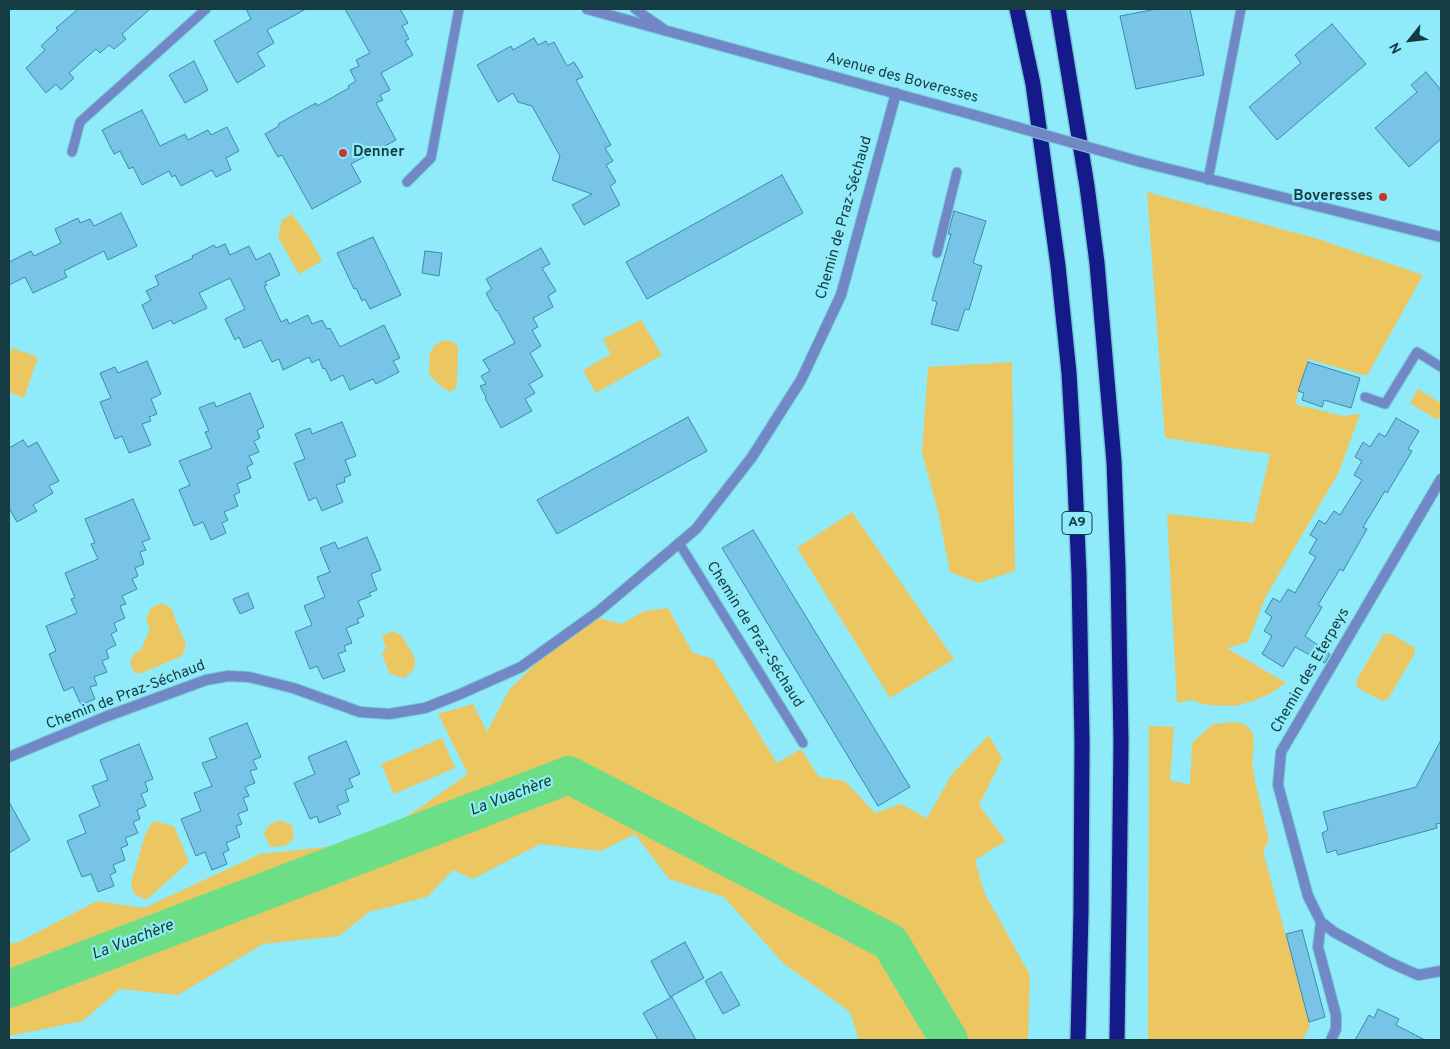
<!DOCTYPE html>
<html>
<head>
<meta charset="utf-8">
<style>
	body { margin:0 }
	#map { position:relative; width:1450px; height:1049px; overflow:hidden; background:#8feaf9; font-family:Overpass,sans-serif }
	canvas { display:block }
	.frame { position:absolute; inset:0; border:10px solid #143c42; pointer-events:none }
	.north { position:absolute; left:1385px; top:15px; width:50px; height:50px; -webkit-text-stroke:4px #8feaf9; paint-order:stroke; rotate:241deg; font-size:14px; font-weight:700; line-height:20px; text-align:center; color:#143c42 }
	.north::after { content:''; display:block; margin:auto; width:18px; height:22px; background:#143c42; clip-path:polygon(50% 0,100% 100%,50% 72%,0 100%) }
</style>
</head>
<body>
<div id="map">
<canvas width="1450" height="1049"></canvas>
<div class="frame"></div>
<div class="north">N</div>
</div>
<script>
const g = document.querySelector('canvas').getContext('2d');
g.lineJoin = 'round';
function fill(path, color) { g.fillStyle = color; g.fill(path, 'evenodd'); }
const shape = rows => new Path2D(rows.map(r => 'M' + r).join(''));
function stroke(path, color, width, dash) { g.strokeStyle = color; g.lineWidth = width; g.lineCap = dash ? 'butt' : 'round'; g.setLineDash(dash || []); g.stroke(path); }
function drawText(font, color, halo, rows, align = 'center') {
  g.font = font + ' Overpass,sans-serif'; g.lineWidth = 4.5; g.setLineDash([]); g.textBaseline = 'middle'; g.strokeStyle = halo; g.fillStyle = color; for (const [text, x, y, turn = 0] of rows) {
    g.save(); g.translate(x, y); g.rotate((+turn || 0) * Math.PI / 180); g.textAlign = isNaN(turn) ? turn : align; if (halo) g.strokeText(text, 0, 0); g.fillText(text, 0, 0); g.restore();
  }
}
fill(shape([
	[1147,192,1318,239,1423,275,1367,376,1308,359,1295,404,1343,416,1360,414,1339,472,1265,598,1248,642,1227,648,1286,683,1271,693,1253,701,1235,706,1207,705,1191,700,1177,703,1167,514,1254,523,1270,454,1165,438],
	[292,214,310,239,322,261,299,274,278,237,282,220],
	[641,320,662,355,596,393,583,370,611,354,603,339],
	[445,340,451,341,456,344,458,348,457,383,456,388,450,392,440,386,429,374,430,352,436,344],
	[12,348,38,357,24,398,9,392,9,356],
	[1012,362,1015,571,978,583,950,572,938,511,922,453,928,367],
	[1418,389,1441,403,1441,414,1438,420,1410,403],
	[852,512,954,659,890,698,797,548],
	[161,603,171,608,186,645,182,656,139,674,134,672,130,662,134,654,141,650,150,629,146,619,151,608],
	[668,608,693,653,713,659,777,763,801,749,819,777,845,781,875,813,901,804,927,818,952,774,989,735,1002,759,979,805,1006,841,975,860,984,892,1030,975,1028,1040,859,1040,850,1012,783,963,724,897,669,879,635,834,601,851,540,844,473,879,453,870,427,897,369,912,339,936,263,944,178,995,120,989,83,1021,9,1036,9,944,19,942,97,901,144,908,260,854,364,843,418,809,468,774,438,714,473,704,487,732,509,690,560,639,587,615,622,624,644,611],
	[391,632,395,632,401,635,415,658,414,669,405,678,390,674,382,655,386,647,382,636],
	[1389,633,1414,647,1415,653,1388,699,1382,701,1358,688,1356,681,1383,635],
	[1236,722,1244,724,1252,731,1254,744,1252,762,1255,781,1269,840,1263,851,1310,1026,1302,1040,1148,1040,1149,726,1174,727,1170,780,1190,785,1192,743,1213,724],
	[442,738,455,768,394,794,381,764],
	[279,820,292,825,294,838,285,846,270,847,264,833,269,825],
	[153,821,174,826,189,862,146,900,134,894,131,883,145,835]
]), '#ecc761');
stroke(shape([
	[9,989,569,775,890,942,949,1040]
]), '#6cde86', 38);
const building = shape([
	[78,9,150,9,122,34,126,39,114,49,109,45,100,53,96,49,69,73,74,78,61,90,56,84,46,93,26,68,45,50,41,46,58,30,56,28,78,9],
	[246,9,306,9,267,30,274,43,257,53,265,66,237,83,214,41,251,19,246,9],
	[345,9,400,9,408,23,402,26,409,39,405,41,413,55,381,73,390,90,380,95,383,100,376,103,396,140,351,164,361,182,312,209,282,155,278,157,265,134,279,126,278,124,316,103,317,106,349,88,348,86,356,81,350,70,359,66,356,60,370,53,345,9],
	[1157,9,1190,9,1204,75,1136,89,1120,16,1157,9],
	[1332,24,1366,64,1277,140,1249,107,1301,63,1295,55,1332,24],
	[534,38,538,45,546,41,548,45,554,42,567,66,574,62,583,77,576,80,611,145,605,148,613,161,606,165,616,182,610,186,620,205,584,225,572,205,592,194,552,180,560,156,532,106,518,102,513,93,498,102,477,65,511,46,513,50,534,38],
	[194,61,208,90,185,103,169,75,194,61],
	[1426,72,1441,90,1441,139,1409,167,1375,128,1417,92,1411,85,1426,72],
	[142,110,160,146,185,134,188,140,208,130,211,135,227,127,239,151,226,158,231,170,216,177,212,170,181,186,175,175,172,177,169,171,142,185,133,167,129,169,120,151,114,154,102,130,142,110],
	[782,175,803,213,647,299,626,262,782,175],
	[954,211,986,221,973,263,982,266,969,310,965,309,958,331,931,324,937,302,932,300,951,234,948,234,954,211],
	[121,213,137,246,108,260,104,251,64,271,67,277,33,293,25,277,9,285,9,262,31,251,34,256,61,243,55,229,78,218,80,223,90,219,94,226,121,213],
	[373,237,401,295,370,309,365,299,362,301,356,288,354,289,337,253,373,237],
	[225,244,230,255,249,246,256,260,270,253,280,275,265,282,267,285,264,286,281,322,287,319,289,324,308,315,312,324,322,320,327,329,330,328,340,347,384,325,400,358,393,361,399,372,376,384,373,379,350,390,343,375,331,381,325,368,323,369,319,359,312,363,309,357,283,370,279,359,272,362,261,340,244,348,239,337,235,340,225,319,245,309,230,278,199,293,207,308,173,324,171,320,153,329,142,305,151,300,146,291,159,285,155,276,193,258,192,256,214,245,216,248,225,244],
	[541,248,550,264,542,268,556,291,548,296,553,307,533,318,538,327,532,330,541,346,530,353,543,376,529,384,535,393,525,399,532,411,501,428,485,398,486,397,480,386,486,384,481,376,490,371,483,360,515,343,497,310,496,311,486,293,492,289,486,279,541,248],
	[425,251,442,253,439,276,422,273,425,251],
	[147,361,161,394,151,399,157,414,149,417,151,421,142,424,151,445,129,453,122,436,115,439,100,402,111,398,100,373,115,367,118,373,147,361],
	[1308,362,1360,378,1351,408,1324,400,1322,407,1302,400,1304,393,1298,391,1308,362],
	[250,393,264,427,257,430,260,438,254,441,259,452,249,456,253,464,247,467,251,478,237,484,240,492,234,495,238,506,224,512,228,520,222,523,226,533,211,540,203,522,194,526,179,490,190,485,179,461,212,448,205,432,209,431,199,408,214,402,216,407,250,393],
	[688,417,707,451,557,534,537,500,688,417],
	[1396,418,1419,431,1408,449,1412,451,1387,493,1385,491,1363,527,1367,529,1343,571,1340,569,1318,605,1322,607,1305,636,1330,654,1325,663,1295,647,1283,667,1262,654,1272,636,1264,631,1272,617,1265,612,1273,598,1280,602,1288,589,1295,593,1316,557,1309,553,1317,539,1310,535,1319,520,1325,524,1334,511,1340,515,1362,480,1354,475,1362,461,1355,457,1363,442,1370,447,1379,433,1385,437,1396,418],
	[342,422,356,456,345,460,351,475,344,478,345,482,336,485,343,502,322,511,316,497,309,501,294,463,305,459,295,434,310,428,312,434,342,422],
	[23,440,28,447,37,442,59,481,49,486,53,493,33,505,37,511,17,522,9,508,9,448,23,440],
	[133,499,150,539,142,542,146,550,140,552,144,564,135,568,138,576,132,579,137,589,122,596,126,604,120,606,125,618,114,623,117,631,111,634,116,645,106,650,109,658,102,661,107,672,94,677,97,685,90,687,95,699,81,705,73,687,64,691,49,654,56,651,46,626,77,613,71,599,75,598,65,573,98,559,91,544,95,543,85,519,133,499],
	[753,530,910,787,878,806,722,548,753,530],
	[367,537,381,570,371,574,377,590,369,593,371,596,358,601,364,616,357,619,359,623,346,628,352,643,344,646,346,651,338,654,345,671,323,679,317,666,310,669,295,632,312,625,304,606,325,597,317,577,330,572,320,548,335,542,338,549,367,537],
	[248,593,254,608,240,614,233,599,248,593],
	[247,723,261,757,253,760,257,769,250,771,255,783,245,787,249,796,243,798,248,810,238,814,242,824,236,826,240,837,226,843,229,850,223,853,227,864,212,870,205,852,196,856,181,819,201,811,194,793,212,786,202,763,217,758,209,738,247,723],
	[1441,740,1441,823,1436,824,1437,828,1338,855,1336,850,1327,853,1322,833,1328,830,1323,812,1416,787,1441,740],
	[346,741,360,774,349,779,353,787,345,790,349,801,337,806,341,814,319,823,317,816,310,819,294,783,315,774,308,757,346,741],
	[139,744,153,779,145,782,148,791,141,794,146,806,137,810,140,819,133,822,138,833,125,838,128,845,121,848,125,860,113,865,116,872,110,875,114,886,98,892,91,874,82,877,67,841,86,833,79,815,100,806,92,786,108,780,100,760,139,744],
	[9,802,30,840,9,853,9,802],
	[1302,930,1325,1017,1309,1022,1286,934,1302,930],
	[685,942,704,978,670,997,651,961,685,942],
	[721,972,740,1005,723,1014,705,981,721,972],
	[672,997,696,1040,658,1040,643,1013,672,997],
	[1378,1009,1399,1019,1396,1025,1425,1040,1355,1040,1369,1015,1374,1018,1378,1009]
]);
fill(building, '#78c4e6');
stroke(building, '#3d89aa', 1);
const service = shape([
	[635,9,664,29],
	[72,152,80,122,206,9],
	[1208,180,1241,9],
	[407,182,431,158,459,9],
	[937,253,957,172],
	[1365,397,1385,404,1417,352,1441,367],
	[679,543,803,743]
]);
const minor = shape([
	[587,9,974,115],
	[1141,162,1441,237],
	[1441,479,1281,752,1278,785,1308,896,1321,922,1334,932,1389,962,1418,975,1441,971],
	[9,757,105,717,206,680,228,676,249,677,293,688,360,712,389,714,425,708,458,695,521,667,599,611,696,529,752,457,801,380,841,295,896,93],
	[1321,922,1318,947,1336,1015,1336,1029,1331,1040]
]);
const motorway = shape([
	[1017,9,1033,84,1058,266,1069,373,1074,460,1079,574,1082,743,1081,911,1078,1040],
	[1058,9,1087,186,1097,263,1114,462,1118,569,1121,742,1119,909,1117,1040]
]);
stroke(service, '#76c7d4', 11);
stroke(minor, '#76c7d4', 12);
stroke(motorway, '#76c7d4', 18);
stroke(service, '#7187c6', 9);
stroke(minor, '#7187c6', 10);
stroke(motorway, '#151a8b', 15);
const minorBridge = shape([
	[974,115,1141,162]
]);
stroke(minorBridge, '#76c7d4', 12, []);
stroke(minorBridge, '#7187c6', 10);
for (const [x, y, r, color] of [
	[343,153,5,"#c4372b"],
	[1383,197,5,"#c4372b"]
]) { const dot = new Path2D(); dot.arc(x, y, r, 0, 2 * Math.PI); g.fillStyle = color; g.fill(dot); stroke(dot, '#8feaf9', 2); }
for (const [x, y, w] of [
	[1077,523,30]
]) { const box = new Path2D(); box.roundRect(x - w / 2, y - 11.5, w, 23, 4); g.fillStyle = '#8feaf9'; g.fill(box); stroke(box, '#143c42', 1); }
drawText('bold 14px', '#143c42', null, [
	["A9",1077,523]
]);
drawText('15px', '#143c42', '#8feaf9', [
	["Avenue des Boveresses",902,79,15],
	["Chemin de Praz-Séchaud",845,218,-74],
	["Chemin de Praz-Séchaud",754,635,58],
	["Chemin des Eterpeys",1311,671,-60],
	["Chemin de Praz-Séchaud",126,696,-21]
]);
drawText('bold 15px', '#143c42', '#8feaf9', [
	["Denner",353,153],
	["Boveresses",1373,197,"right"]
], 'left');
drawText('italic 16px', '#12401e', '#8feaf9', [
	["La Vuachère",511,797,-21],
	["La Vuachère",133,941,-21]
]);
</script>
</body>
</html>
